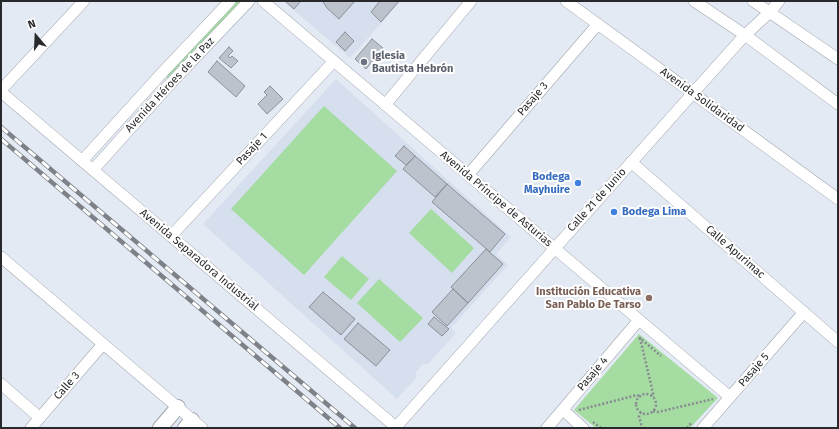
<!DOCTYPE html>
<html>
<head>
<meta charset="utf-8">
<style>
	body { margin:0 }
	#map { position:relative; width:839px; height:429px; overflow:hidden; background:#e4eaf3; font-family:"Fira Sans",sans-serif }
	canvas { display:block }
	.frame { position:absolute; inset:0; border:2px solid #27292c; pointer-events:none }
	.north { position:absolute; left:16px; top:16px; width:40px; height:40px; -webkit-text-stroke:3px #fff; paint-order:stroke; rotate:341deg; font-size:11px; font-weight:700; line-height:16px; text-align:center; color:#27292c }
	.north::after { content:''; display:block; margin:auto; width:14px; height:18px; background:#27292c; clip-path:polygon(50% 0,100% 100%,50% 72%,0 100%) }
</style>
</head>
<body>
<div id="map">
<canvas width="839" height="429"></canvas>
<div class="frame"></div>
<div class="north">N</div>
</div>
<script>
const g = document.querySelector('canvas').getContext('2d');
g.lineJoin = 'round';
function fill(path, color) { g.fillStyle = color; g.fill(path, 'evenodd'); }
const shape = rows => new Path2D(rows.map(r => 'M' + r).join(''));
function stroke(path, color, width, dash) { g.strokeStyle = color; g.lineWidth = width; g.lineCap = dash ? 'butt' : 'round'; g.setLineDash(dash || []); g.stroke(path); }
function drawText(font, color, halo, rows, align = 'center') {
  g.font = font + ' "Fira Sans",sans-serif'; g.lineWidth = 4; g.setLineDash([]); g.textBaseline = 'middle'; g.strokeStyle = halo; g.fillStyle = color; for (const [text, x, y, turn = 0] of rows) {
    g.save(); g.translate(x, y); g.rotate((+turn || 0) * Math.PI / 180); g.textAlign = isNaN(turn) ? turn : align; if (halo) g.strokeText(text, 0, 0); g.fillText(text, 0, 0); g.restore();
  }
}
fill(shape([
	[283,1,401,1,350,58],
	[336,79,511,237,496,254,508,265,451,328,456,333,428,364,423,364,416,372,416,378,397,399,203,224]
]), '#d5dfee');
fill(shape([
	[232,1,247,1,172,81,163,74],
	[324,106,397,171,304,275,231,209],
	[431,209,474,248,452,273,409,233],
	[342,256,369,279,351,300,324,277],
	[379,279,423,318,400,342,357,303],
	[639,334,718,398,690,428,596,428,574,410]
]), '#a4dca1');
const building = shape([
	[285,1,301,1,294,9,285,1],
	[324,1,355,1,339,19,327,8,323,2,324,1],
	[380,1,399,1,381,22,371,12,380,1],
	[345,32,354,41,345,51,336,42,345,32],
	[372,39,383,48,366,69,355,59,372,39],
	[229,47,233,51,228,56,230,58,232,56,238,61,231,68,219,58,229,47],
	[217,61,245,86,236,97,208,72,217,61],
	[270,86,283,99,267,114,258,104,267,95,264,92,270,86],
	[404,146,415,156,406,165,395,156,404,146],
	[415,156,447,184,435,197,403,169,415,156],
	[447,184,505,234,490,252,432,202,447,184],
	[486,249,503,264,468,303,451,287,486,249],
	[453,289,468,303,447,326,432,312,453,289],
	[323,292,355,319,341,335,309,307,323,292],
	[434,317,449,329,442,336,428,324,434,317],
	[358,323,390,350,376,366,344,339,358,323]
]);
fill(building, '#bdc3cc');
stroke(building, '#8b9099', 1);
const minor = shape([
	[263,1,730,397],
	[566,1,838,199],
	[694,1,745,35,838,104],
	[753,1,838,59],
	[1,90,84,1],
	[1,92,397,428],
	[385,105,471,1],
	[82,161,161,74,230,1],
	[631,162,838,342],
	[93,170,171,83,249,1],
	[468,175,598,24],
	[171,236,334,61],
	[1,257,202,428],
	[1,384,40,418],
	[563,410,583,428],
	[396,427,693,93,745,35,770,12,779,1],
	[31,428,103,344],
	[547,428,639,320],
	[703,428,804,312]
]);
const tertiary = shape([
	[160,428,178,407],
	[185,428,192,420]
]);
stroke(minor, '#9fa5ae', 12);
stroke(tertiary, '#9fa5ae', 16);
stroke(shape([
	[640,338,653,393,653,397],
	[639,339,640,338,661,356],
	'636 404a10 10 0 1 1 20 0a10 10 0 1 1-20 0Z',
	[579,410,637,395,641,397],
	[653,411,658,412,713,399],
	[641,412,639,416,642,428],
	[593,422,601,428],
	[687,428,692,422]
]), '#888c92', 2.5, [2, 2]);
stroke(minor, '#fff', 11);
stroke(tertiary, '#fff', 14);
const rail = shape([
	[1,127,355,428],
	[1,139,340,428]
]);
stroke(rail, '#7e8288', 4.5);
stroke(rail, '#fff', 3, [9]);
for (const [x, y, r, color] of [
	[364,62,4,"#6b7280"],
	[578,183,4,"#3f7fe0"],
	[614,212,4,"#3f7fe0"],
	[649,298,4,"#8d6e63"]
]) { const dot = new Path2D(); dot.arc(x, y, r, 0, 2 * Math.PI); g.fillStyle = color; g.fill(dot); stroke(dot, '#fff', 1.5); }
drawText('bold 11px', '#5b616d', '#fff', [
	["Iglesia",372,56],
	["Bautista Hebrón",372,69]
], 'left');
drawText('11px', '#27292c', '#fff', [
	["Avenida Héroes de la Paz",170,85,-47],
	["Pasaje 3",533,99,-49],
	["Avenida Solidaridad",702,100,36],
	["Pasaje 1",252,149,-47],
	["Avenida Príncipe de Asturias",496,199,40],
	["Calle 21 de Junio",597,200,-48],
	["Calle Apurimac",735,252,41],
	["Avenida Separadora Industrial",199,260,40],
	["Pasaje 5",754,370,-49],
	["Pasaje 4",593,374,-50],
	["Calle 3",67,386,-49]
]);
drawText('bold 11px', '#366cbe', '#fff', [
	["Bodega",570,177],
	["Mayhuire",570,190],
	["Bodega Lima",622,212,"left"]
], 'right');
drawText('bold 11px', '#785e54', '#fff', [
	["Institución Educativa",641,292],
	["San Pablo De Tarso",641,305]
], 'right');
</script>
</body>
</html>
